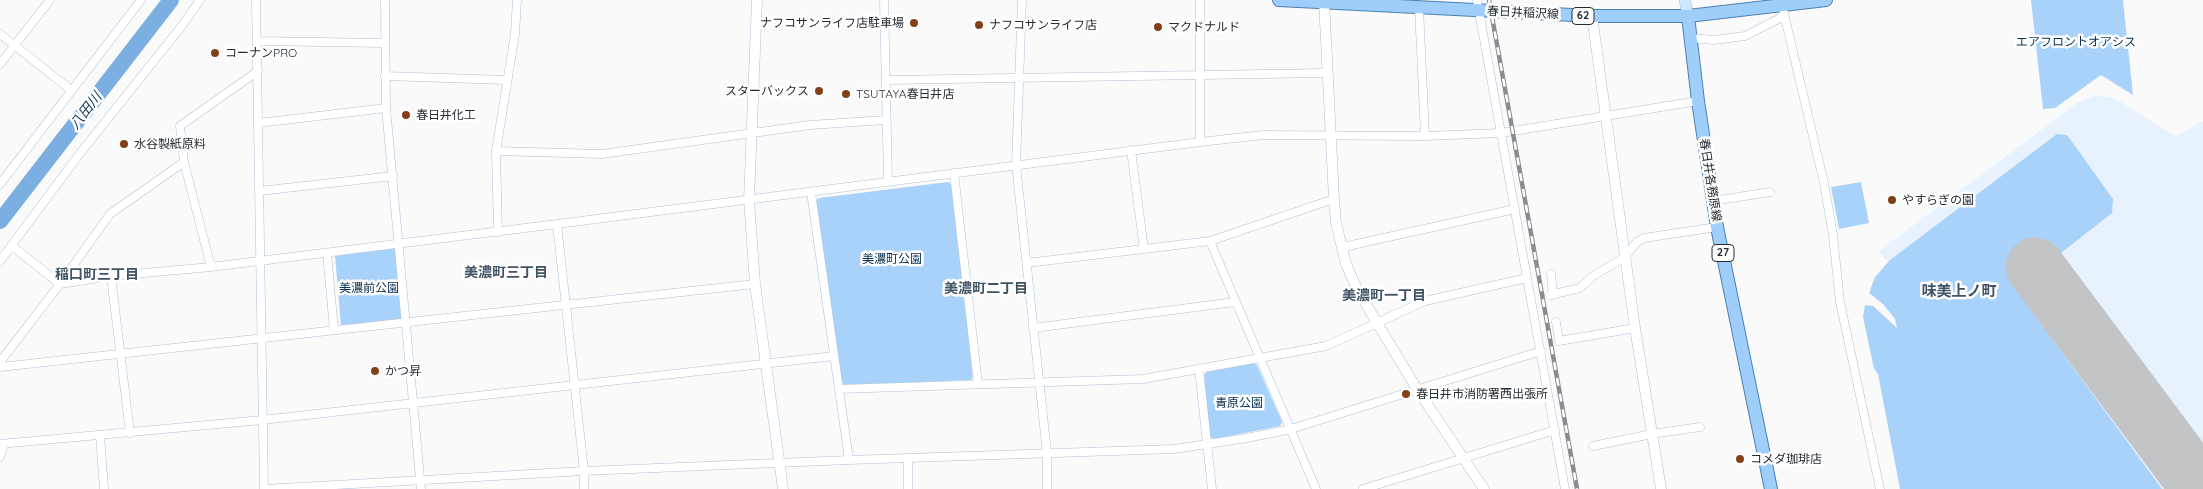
<!DOCTYPE html>
<html>
<head>
<meta charset="utf-8">
<style>
	body { margin:0 }
	canvas { display:block; background:#fafafa }
</style>
</head>
<body>
<canvas width="2203" height="489"></canvas>
<script>
const g = document.querySelector('canvas').getContext('2d');
g.lineJoin = 'round';
function fill(path, color) { g.fillStyle = color; g.fill(path, 'evenodd'); }
const shape = rows => new Path2D(rows.map(r => 'M' + r).join(''));
function stroke(path, color, width, dash) { g.strokeStyle = color; g.lineWidth = width; g.lineCap = dash ? 'butt' : 'round'; g.setLineDash(dash || []); g.stroke(path); }
function drawText(font, color, halo, rows, align = 'center') {
  g.font = font + ' Quicksand,"Noto Sans JP",sans-serif'; g.lineWidth = 5; g.setLineDash([]); g.textBaseline = 'middle'; g.strokeStyle = halo; g.fillStyle = color; for (const [text, x, y, turn = 0] of rows) {
    g.save(); g.translate(x, y); g.rotate((+turn || 0) * Math.PI / 180); g.textAlign = isNaN(turn) ? turn : align; if (halo) g.strokeText(text, 0, 0); g.fillText(text, 0, 0); g.restore();
  }
}
fill(shape([
	[2096,95,2114,98,2176,136,2203,121,2203,489,2052,489,1879,251,2078,102]
]), '#e7f2fe');
fill(shape([
	[2031,0,2123,0,2133,95,2101,75,2055,108,2043,109],
	[2057,134,2067,135,2113,199,2112,213,2061,253,2058,250,2011,283,2162,489,1900,489,1878,374,1874,369,1863,317,1865,305,1873,306,1897,328,1895,319,1883,304,1869,293,1875,277,1890,260],
	[948,182,951,184,973,377,971,380,845,385,842,382,816,201,819,198],
	[1861,182,1869,223,1839,229,1831,187],
	[397,248,403,319,341,326,335,256],
	[1254,363,1257,365,1282,422,1280,426,1214,439,1210,437,1204,375,1207,372]
]), '#a9d2fb');
stroke(shape([
	[0,221,171,0]
]), '#7cafe1', 16);
stroke(shape([
	[2035,267,2201,489]
]), '#c2c4c6', 59);
const minor = shape([
	[256,0,264,489,584,471,849,460,1174,449,1247,438,1291,429,1541,351],
	[385,0,386,108,421,489],
	[884,0,888,181],
	[1022,0,1016,165,1047,453,1047,489],
	[1477,0,1565,489],
	[1781,1,1824,183,1833,235,1840,302,1880,489],
	[1419,8,1425,136],
	[0,34,71,90],
	[1690,38,1714,40,1745,36,1784,16],
	[258,41,384,43],
	[0,64,50,0],
	[385,76,507,80],
	[886,80,1326,73],
	[259,123,386,108],
	[1200,142,1200,0],
	[1131,150,1144,249],
	[496,151,602,154,810,125,886,120],
	[184,162,211,267],
	[954,173,978,384],
	[0,184,141,0],
	[259,191,393,176],
	[811,192,849,460],
	[1713,201,1770,192],
	[557,224,584,471,584,489],
	[498,232,496,151,515,34,517,0],
	[1210,241,1316,489],
	[12,246,60,284,110,214,184,162,180,126,258,71],
	[1343,247,1515,209],
	[327,253,334,330],
	[0,261,78,156,181,27,200,0],
	[1027,263,1210,241,1334,199],
	[1551,274,1553,295],
	[111,276,130,433],
	[1550,295,1580,288,1593,276,1625,257,1637,242,1644,238,1717,227],
	[1556,322,1559,341,1635,328],
	[1033,328,1235,302],
	[0,362,60,284,111,276,211,267,557,224,1200,142,1263,135,1425,136,1501,133,1698,101],
	[0,367,755,284],
	[1199,369,1212,489],
	[839,389,1143,379,1326,346,1425,301,1527,278],
	[100,435,104,489],
	[0,444,262,420,834,356],
	[1593,446,1652,434,1700,427],
	[0,457,4,444],
	[908,489,908,458],
	[1363,489,1555,430]
]);
const tertiary = shape([
	[757,0,749,200,755,284,783,489],
	[1324,0,1334,199,1336,223,1346,264,1356,287,1377,323,1417,389,1484,489],
	[1592,16,1635,328,1661,489]
]);
const secondary = shape([
	[1685,0,1688,16]
]);
const primary = shape([
	[1279,0,1592,16,1688,16,1826,0],
	[1688,16,1698,101,1717,227,1771,489]
]);
stroke(minor, '#acc1d6', 9);
stroke(tertiary, '#acc1d6', 11);
stroke(secondary, '#acc1d6', 12);
stroke(primary, '#4b80b3', 14);
stroke(minor, '#fff', 8);
stroke(tertiary, '#fff', 10);
stroke(secondary, '#cfe7fd', 11);
stroke(primary, '#a0cefa', 12);
const rail = shape([
	[1489,0,1577,489]
]);
stroke(rail, '#898d91', 4.5);
stroke(rail, '#fff', 2.5, [8]);
for (const [x, y, r, color] of [
	[914,23,5,"#843f19"],
	[979,25,5,"#843f19"],
	[1158,27,5,"#843f19"],
	[215,53,5,"#843f19"],
	[819,91,5,"#843f19"],
	[846,94,5,"#843f19"],
	[406,115,5,"#843f19"],
	[124,144,5,"#843f19"],
	[1892,200,5,"#843f19"],
	[375,371,5,"#843f19"],
	[1406,394,5,"#843f19"],
	[1740,459,5,"#843f19"]
]) { const dot = new Path2D(); dot.arc(x, y, r, 0, 2 * Math.PI); g.fillStyle = color; g.fill(dot); stroke(dot, '#fff', 2); }
for (const [x, y, w] of [
	[1583,16,22],
	[1723,253,22]
]) { const box = new Path2D(); box.roundRect(x - w / 2, y - 8.5, w, 17, 4); g.fillStyle = '#fff'; g.fill(box); stroke(box, '#242c34', 1); }
drawText('bold 11px', '#242c34', null, [
	["62",1583,16],
	["27",1723,253]
]);
drawText('12px', '#242c34', '#fff', [
	["春日井稲沢線",1523,13,3],
	["春日井各務原線",1710,180,81]
]);
drawText('12px', '#242c34', '#fff', [
	["ナフコサンライフ店駐車場",904,23,"right"],
	["ナフコサンライフ店",989,25],
	["マクドナルド",1168,27],
	["コーナンPRO",225,53],
	["スターバックス",809,91,"right"],
	["TSUTAYA春日井店",856,94],
	["春日井化工",416,115],
	["水谷製紙原料",134,144],
	["やすらぎの園",1902,200],
	["かつ昇",385,371],
	["春日井市消防署西出張所",1416,394],
	["コメダ珈琲店",1750,459]
], 'left');
drawText('12px', '#092f50', '#fff', [
	["エアフロントオアシス",2076,42],
	["美濃町公園",892,259],
	["美濃前公園",369,288],
	["青原公園",1239,403]
]);
drawText('italic 14px', '#14395b', '#fff', [
	["八田川",86,111,-52]
]);
drawText('bold 14px', '#415365', '#fff', [
	["美濃町三丁目",506,273],
	["稲口町三丁目",97,275],
	["美濃町二丁目",986,289],
	["美濃町一丁目",1384,296]
]);
drawText('bold 15px', '#415365', '#fff', [
	["味美上ノ町",1959,291]
]);
</script>
</body>
</html>
